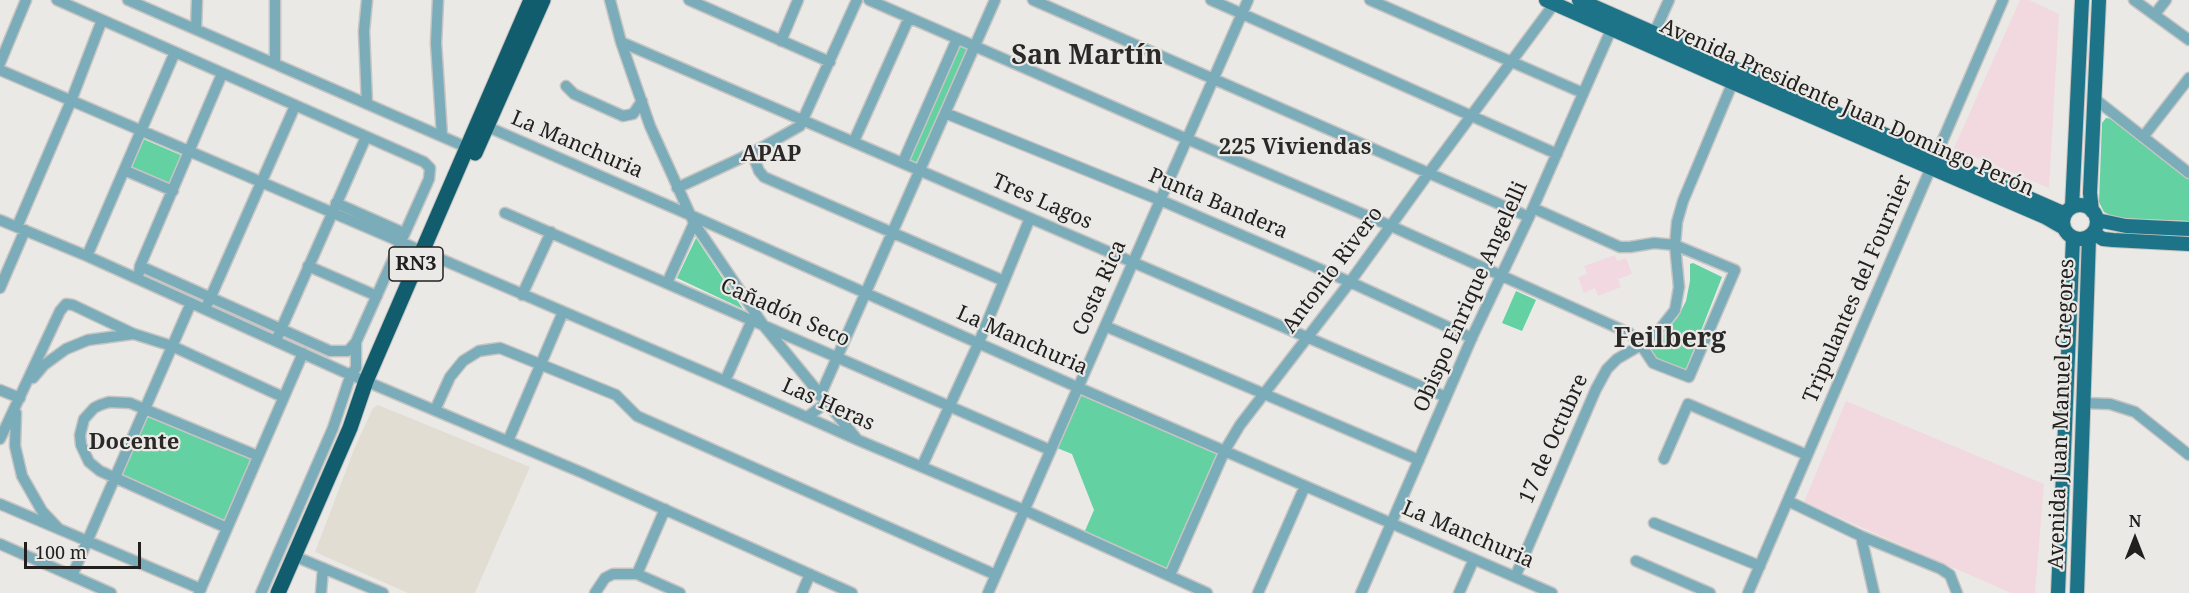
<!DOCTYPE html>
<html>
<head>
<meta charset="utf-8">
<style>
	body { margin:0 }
	#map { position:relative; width:2189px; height:593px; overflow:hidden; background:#ebe9e6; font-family:"Noto Serif",serif }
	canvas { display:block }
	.north { position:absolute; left:2105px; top:509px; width:60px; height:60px; -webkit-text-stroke:4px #ebe9e6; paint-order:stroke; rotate:0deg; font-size:16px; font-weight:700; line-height:24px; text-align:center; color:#21201f }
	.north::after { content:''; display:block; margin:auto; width:21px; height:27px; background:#21201f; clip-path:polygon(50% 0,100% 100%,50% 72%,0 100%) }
	.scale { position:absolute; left:24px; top:542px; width:117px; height:27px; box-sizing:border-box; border:3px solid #21201f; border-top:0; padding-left:8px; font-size:18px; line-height:21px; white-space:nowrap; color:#21201f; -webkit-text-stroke:4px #ebe9e6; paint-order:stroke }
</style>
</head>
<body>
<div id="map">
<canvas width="2189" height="593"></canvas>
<div class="north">N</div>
<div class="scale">100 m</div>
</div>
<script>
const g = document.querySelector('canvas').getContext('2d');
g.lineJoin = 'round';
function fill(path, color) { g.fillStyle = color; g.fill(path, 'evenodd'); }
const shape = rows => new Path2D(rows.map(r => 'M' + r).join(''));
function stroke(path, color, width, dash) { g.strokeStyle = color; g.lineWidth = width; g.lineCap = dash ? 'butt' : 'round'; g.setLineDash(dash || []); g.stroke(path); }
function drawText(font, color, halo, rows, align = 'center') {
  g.font = font + ' "Noto Serif",serif'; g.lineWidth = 4.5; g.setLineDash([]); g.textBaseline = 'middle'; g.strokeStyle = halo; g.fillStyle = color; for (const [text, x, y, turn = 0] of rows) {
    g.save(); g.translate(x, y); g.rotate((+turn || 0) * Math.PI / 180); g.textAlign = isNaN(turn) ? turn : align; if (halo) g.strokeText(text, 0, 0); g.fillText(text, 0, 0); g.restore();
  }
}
fill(shape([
	[2020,0,2029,0,2059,14,2049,188,1954,148],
	[1846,401,2044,484,2035,593,2011,593,1804,502]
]), '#f2d8df');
fill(shape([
	[378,405,530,467,475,593,408,593,315,552,355,447,373,408]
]), '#e1ddd3');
fill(shape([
	[1615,255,1617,261,1626,258,1632,274,1618,279,1621,287,1598,296,1595,288,1584,293,1578,277,1587,274,1584,266]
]), '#f1d8e1');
fill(shape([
	[960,45,968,50,916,163,909,159],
	[2106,118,2113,119,2189,178,2189,221,2116,218,2104,212,2099,202,2102,123],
	[143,139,183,156,171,186,130,167],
	[696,238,743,309,677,278],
	[1693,263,1722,277,1686,369,1680,369,1651,355,1650,350,1678,317,1686,301,1690,281,1690,264],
	[1516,291,1536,300,1522,331,1502,323],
	[1080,394,1217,453,1166,569,1084,533,1094,510,1072,454,1057,448],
	[149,414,252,459,226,521,121,476]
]), '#64d1a3');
const minor = shape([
	[57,0,424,162,430,168,429,179,356,342,356,368,351,374,333,428,261,593],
	[128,0,473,150],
	[367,0,364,31,367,104],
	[438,0,436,43,442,136],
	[610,0,621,42,650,126,694,223,764,326,856,438],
	[689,0,830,62],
	[869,0,1187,139,1391,226,1629,333,1641,345,1653,363,1689,377,1735,270,1675,245,1654,243,1630,247,1620,247,1533,208],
	[1033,0,1529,217],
	[1211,0,1557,154],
	[1370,0,1583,93],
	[2134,0,2189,40],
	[2155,14,2166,0],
	[196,29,197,0],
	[1652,38,1669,0],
	[781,41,798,0],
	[621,42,1446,397],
	[0,63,26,0],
	[275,64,275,0],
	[0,70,725,381,858,440,1024,510,1207,593],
	[566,86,574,94,623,116,633,114,642,101],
	[2095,99,2189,173],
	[945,113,1160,200,1350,282,1472,338],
	[481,124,690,215,1077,387,1552,593],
	[2143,137,2189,78],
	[854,141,909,18],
	[752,153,759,171,764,177,1004,281],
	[903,162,957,39],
	[124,170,173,191],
	[677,188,752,153,800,126,857,0],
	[336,203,404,233],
	[505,213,1050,450],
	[0,220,87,256,344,372,583,473,852,593],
	[17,227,71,101,102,20],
	[87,256,175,52],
	[140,266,330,351,348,351,356,342],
	[308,266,377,296],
	[139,273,140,266,222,74],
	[667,283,694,223],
	[0,288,25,230],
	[522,295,551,232],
	[208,303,295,106],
	[1105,326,1419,460],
	[278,336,366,137],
	[33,378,44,365,66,349,88,340,133,334],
	[725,381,752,320],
	[0,390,20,398],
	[820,396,995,0],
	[2083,403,2110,404,2135,412,2189,455],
	[435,410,450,377,463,361,479,351,500,348,616,395,637,416,996,575],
	[16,413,15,446,22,476,42,511,58,528],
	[807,417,826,403],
	[0,439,60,311,66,304,73,305,134,334,172,346,283,397],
	[508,441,563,312],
	[1664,459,1688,404,1807,455],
	[922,466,979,342,1030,218],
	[1788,501,1861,536,1941,569,1950,575,1957,593],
	[0,504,201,589],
	[1654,523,1760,566],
	[227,528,100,471,89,462,81,445,80,435,84,419,94,408,100,405,109,402,130,403,258,456],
	[1861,536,1874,593],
	[0,544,111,593],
	[294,556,383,593],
	[1636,561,1710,593],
	[637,574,680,593],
	[1170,575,1225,450,1240,425,1350,282,1428,174,1557,0],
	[72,576,191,303],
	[1515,577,1596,389,1607,369,1617,359,1641,345,1660,329,1675,310,1679,287,1675,245,1677,222,1683,201,1735,77],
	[199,593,303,353],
	[321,593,323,568],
	[595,593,605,578,613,574,637,574,665,509],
	[802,593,810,574],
	[988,593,1248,0],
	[1258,593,1305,486],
	[1361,593,1473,335,1529,217,1614,23],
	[1459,593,1474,559],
	[1748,593,2003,0]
]);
const major = shape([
	[1546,0,1734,83,2045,217,2064,228],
	[1579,0,2065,214],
	'2063 222a17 17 0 1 1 34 0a17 17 0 1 1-34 0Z',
	[2072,207,2082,0],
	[2092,211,2090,193,2099,0],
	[2097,220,2126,226,2189,229],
	[2093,233,2103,239,2113,240,2189,244],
	[2058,593,2073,238],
	[2077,593,2089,237]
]);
const highway = shape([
	[475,153,543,0],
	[278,593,350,428,366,381,531,0]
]);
stroke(minor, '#c7c5c2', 13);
stroke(major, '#c7c5c2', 16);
stroke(highway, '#c7c5c2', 17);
stroke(minor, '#7bacba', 10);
stroke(major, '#1d7488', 14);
stroke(highway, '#115d6e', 15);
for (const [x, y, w] of [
	[416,264,54]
]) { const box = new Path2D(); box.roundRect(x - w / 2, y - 17, w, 34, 4.5); g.fillStyle = '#ebe9e6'; g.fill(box); stroke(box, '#21201f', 1.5); }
drawText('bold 20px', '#21201f', null, [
	["RN3",416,264]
]);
drawText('21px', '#21201f', '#ebe9e6', [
	["Avenida Presidente Juan Domingo Perón",1847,108,24],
	["La Manchuria",577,145,23],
	["Tres Lagos",1042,202,24],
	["Punta Bandera",1218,204,23],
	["Antonio Rivero",1333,270,-53],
	["Costa Rica",1100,288,-66],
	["Tripulantes del Fournier",1858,289,-67],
	["Obispo Enrique Angelelli",1471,297,-66],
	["Cañadón Seco",785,313,24],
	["La Manchuria",1022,341,24],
	["Las Heras",828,405,24],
	["Avenida Juan Manuel Gregores",2062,414,-88],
	["17 de Octubre",1554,439,-66],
	["La Manchuria",1468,535,23]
]);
drawText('bold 22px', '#2a2927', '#ebe9e6', [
	["225 Viviendas",1295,148],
	["APAP",771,155],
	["Docente",134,443]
]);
drawText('bold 27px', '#2a2927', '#ebe9e6', [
	["San Martín",1087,56],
	["Feilberg",1670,339]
]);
</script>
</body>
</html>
